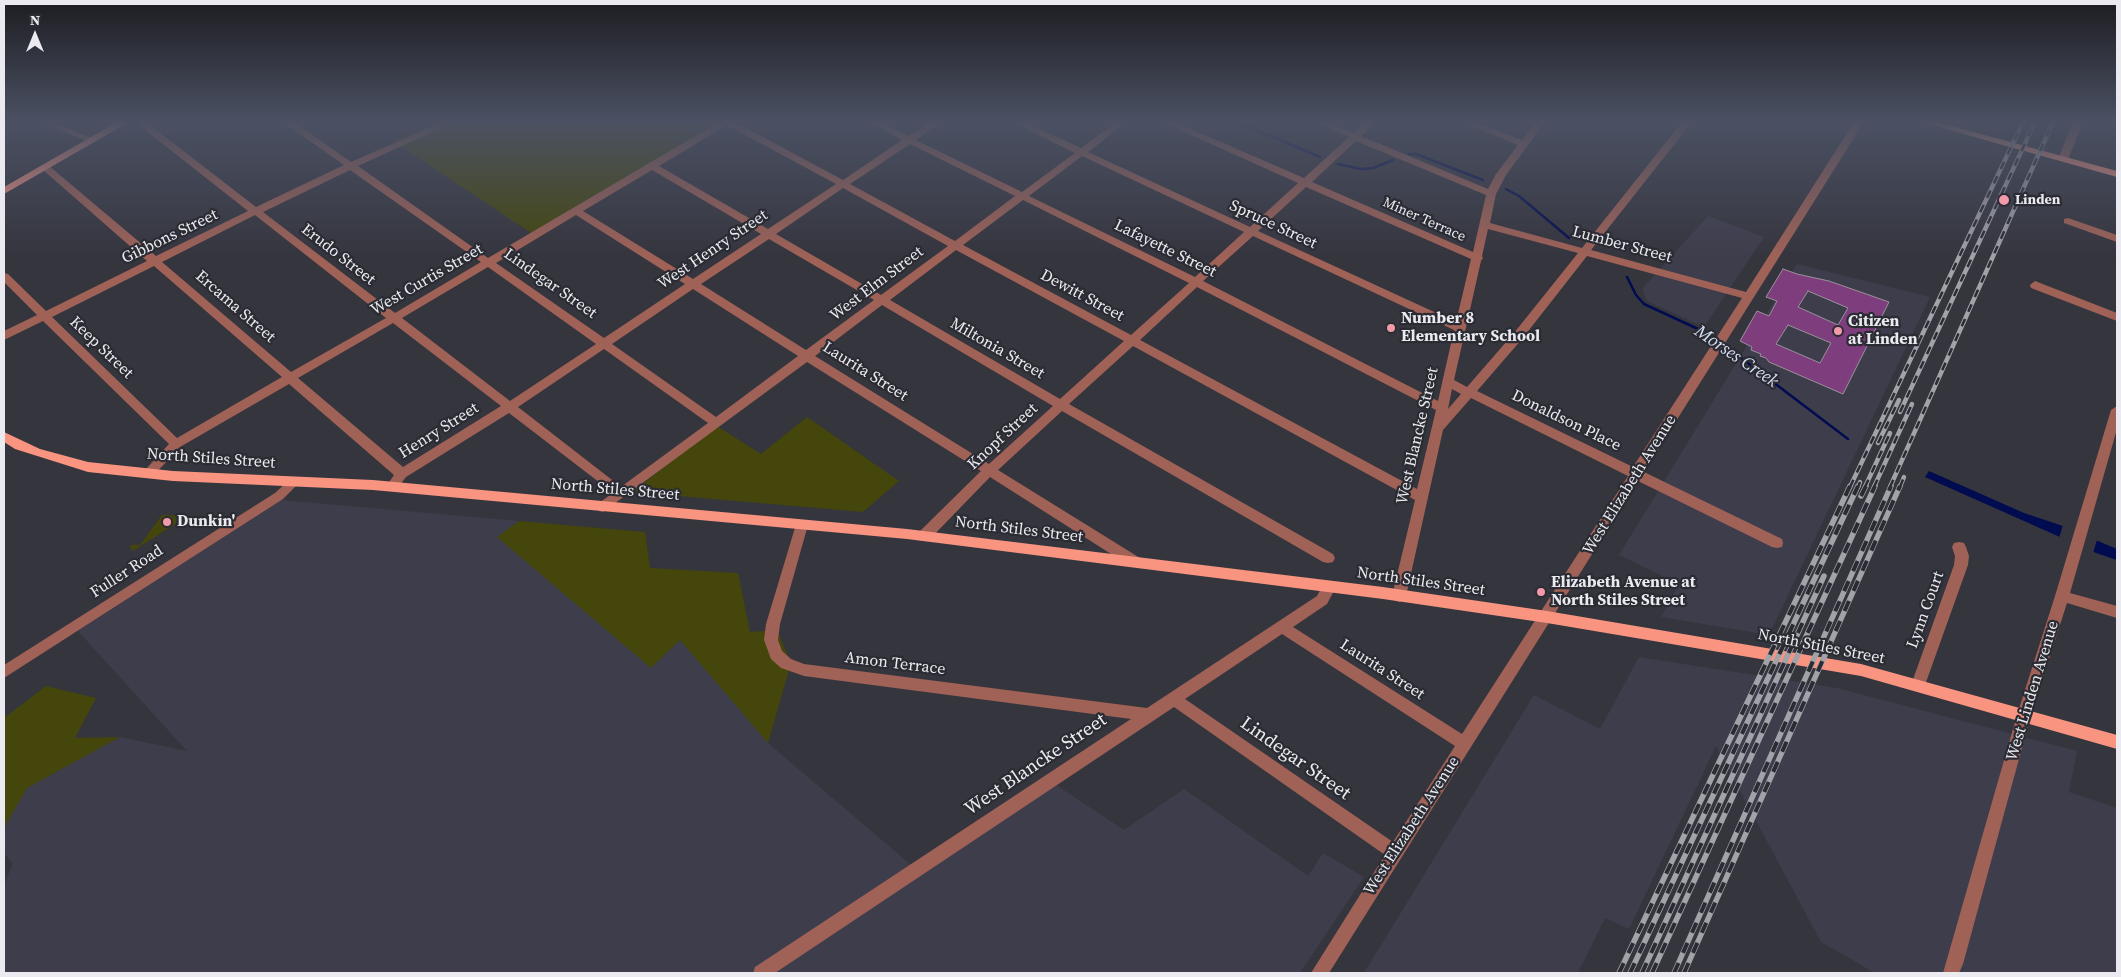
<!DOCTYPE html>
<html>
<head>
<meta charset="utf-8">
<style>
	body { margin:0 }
	#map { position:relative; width:2121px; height:977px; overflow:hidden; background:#35353e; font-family:"Source Serif 4",serif }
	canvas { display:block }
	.frame { position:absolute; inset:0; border:5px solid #eaeaf0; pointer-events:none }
	.north { position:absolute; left:10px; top:10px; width:50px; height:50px; -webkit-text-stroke:4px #2b2b34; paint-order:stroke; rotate:0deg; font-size:14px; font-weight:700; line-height:20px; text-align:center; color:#eaeaf0 }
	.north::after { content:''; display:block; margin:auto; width:18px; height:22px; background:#eaeaf0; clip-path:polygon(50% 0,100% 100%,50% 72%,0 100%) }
</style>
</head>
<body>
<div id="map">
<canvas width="2121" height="977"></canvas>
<div class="frame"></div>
<div class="north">N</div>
</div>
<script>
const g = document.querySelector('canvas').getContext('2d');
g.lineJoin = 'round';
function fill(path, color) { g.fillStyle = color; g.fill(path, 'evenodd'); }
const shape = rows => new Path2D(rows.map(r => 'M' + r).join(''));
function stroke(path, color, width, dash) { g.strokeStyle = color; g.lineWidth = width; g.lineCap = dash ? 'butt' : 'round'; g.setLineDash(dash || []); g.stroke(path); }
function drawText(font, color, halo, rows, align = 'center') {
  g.font = font + ' "Source Serif 4",serif'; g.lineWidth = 4.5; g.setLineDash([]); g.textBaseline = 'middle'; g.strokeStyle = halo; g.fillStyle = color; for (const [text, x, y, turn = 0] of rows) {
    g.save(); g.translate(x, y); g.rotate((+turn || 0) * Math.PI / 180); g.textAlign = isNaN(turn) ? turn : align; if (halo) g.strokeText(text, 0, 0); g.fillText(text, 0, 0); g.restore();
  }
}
fill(shape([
	[1708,216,1764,237,1704,327,1647,301,1642,289],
	[1797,264,1930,297,1769,635,1661,617,1679,584,1619,555],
	[281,500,519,521,498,537,651,668,680,640,768,743,917,870,1053,783,1124,830,1184,789,1308,876,1323,853,1364,877,1300,973,4,973,4,886,13,863,4,854,4,828,27,788,120,737,187,751,78,631],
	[1639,657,1837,688,2077,751,2069,792,2117,808,2117,973,1875,973,1821,942,1716,746,1629,929,1605,918,1578,973,1364,973,1534,695,1600,729]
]), '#3e3d4c');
fill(shape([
	[439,122,729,122,534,235,393,141],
	[807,417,899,481,863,512,632,492,717,426,761,454],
	[162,515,188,516,133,551,130,547,131,545,140,545],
	[519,521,645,532,650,568,738,573,750,632,777,630,791,663,768,743,680,640,651,668,497,537],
	[46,686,96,698,75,738,120,737,27,788,4,828,4,718]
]), '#44460b');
fill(shape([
	[1929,471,2024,513,2060,525,2117,549,2117,560,2096,553,1925,477]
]), '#000b50');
fill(shape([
	[2063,525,2097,540,2093,553,2059,538]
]), '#35353e');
stroke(shape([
	[1238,122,1320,157],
	[1409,154,1416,154,1483,180],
	[1338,164,1361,169,1373,168,1393,160],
	[1506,189,1519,196,1569,238],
	[1627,277,1636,295,1644,304,1698,329,1740,357,1848,439]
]), '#000b50', 2.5);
const building = shape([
	[1783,269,1797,274,1829,281,1889,302,1843,394,1769,362,1766,358,1760,356,1761,354,1751,350,1752,347,1740,341,1757,311,1769,316,1777,301,1766,297,1783,269],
	[1808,291,1848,308,1838,325,1798,307,1808,291],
	[1788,325,1831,343,1820,363,1776,344,1788,325]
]);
fill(building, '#7e3e7e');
stroke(building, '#9a9199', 1);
fill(shape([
	[39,122,53,122,97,140,95,142,89,142,39,122],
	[135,122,146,122,256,207,344,165,283,122,294,122,351,162,442,122,455,122,358,166,488,258,719,122,735,122,843,180,902,140,868,122,881,122,909,136,930,122,941,122,916,140,1022,192,1075,153,1012,122,1025,122,1081,148,1116,122,1127,122,1088,152,1250,227,1298,183,1162,122,1175,122,1304,178,1349,137,1315,122,1328,122,1354,133,1365,122,1376,122,1361,136,1488,189,1496,174,1518,145,1462,122,1476,122,1522,140,1535,122,1545,122,1506,175,1496,194,1490,223,1582,248,1682,122,1692,122,1591,250,1746,292,1854,122,1864,122,1644,472,1782,539,1783,543,1782,547,1777,548,1772,547,1638,481,1329,973,1311,973,1385,855,1174,707,775,973,753,973,755,967,1131,719,804,676,781,668,771,659,764,640,766,624,797,521,807,521,808,525,780,624,778,640,782,651,791,659,804,664,1147,708,1317,596,1324,583,1329,581,1334,583,1336,587,1327,604,1293,627,1462,734,1628,476,1471,398,1443,430,1406,596,1404,600,1399,602,1394,600,1392,596,1415,500,1133,346,1069,404,1333,554,1335,558,1333,562,1328,563,1323,562,1062,411,998,470,1140,558,1142,562,1140,566,1135,567,1130,566,990,477,929,540,924,541,919,540,918,536,919,532,981,471,807,362,603,512,599,511,597,507,599,503,708,423,604,349,518,407,616,483,618,486,616,489,612,491,608,489,509,413,406,477,395,491,387,491,385,488,394,475,289,384,180,447,154,475,150,477,146,475,144,472,146,469,169,444,43,321,4,340,4,331,37,315,4,282,4,273,8,274,46,311,147,261,42,169,42,165,48,165,156,256,248,211,135,122],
	[727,125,836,184,768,229,659,166,727,125],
	[1356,141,1486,195,1473,252,1312,182,1356,141],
	[910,144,1015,196,955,241,850,184,910,144],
	[1082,156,1244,232,1195,277,1029,196,1082,156],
	[350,170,481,262,395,313,263,212,350,170],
	[652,170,761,234,693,279,583,211,652,170],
	[1306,187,1471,259,1456,322,1258,231,1306,187],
	[843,188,948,246,881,295,776,234,843,188],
	[1023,200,1189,283,1131,335,963,245,1023,200],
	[255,215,386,318,291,372,162,262,255,215],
	[576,215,685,284,604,338,496,263,576,215],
	[1488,229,1578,253,1514,333,1467,387,1454,380,1481,261,1483,258,1482,256,1488,229],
	[1253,236,1454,330,1438,401,1203,281,1253,236],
	[769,239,874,300,806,350,701,284,769,239],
	[956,250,1124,341,1060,399,890,300,956,250],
	[1587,256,1742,298,1633,467,1477,391,1522,339,1587,256],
	[154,266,282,377,177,438,52,317,154,266],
	[488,267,596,344,510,401,402,318,488,267],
	[1197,287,1436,410,1417,489,1140,340,1197,287],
	[693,289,798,356,716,417,612,344,693,289],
	[882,305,1053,406,989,464,815,356,882,305],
	[393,323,501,406,403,467,298,378,393,323],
	[1452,389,1461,394,1448,409,1452,389],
	[1282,634,1455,746,1393,842,1185,699,1282,634],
	[2073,122,2083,122,2068,159,2066,161,2060,161,2058,159,2073,122],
	[2068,218,2117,235,2117,242,2064,223,2064,219,2068,218],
	[2035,281,2117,313,2117,321,2031,288,2030,285,2035,281],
	[2117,406,2117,429,2070,593,2117,606,2117,618,2067,603,2031,715,1963,964,1959,973,1943,973,2017,715,2055,596,2111,410,2117,406],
	[293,478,297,480,299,483,283,499,4,678,4,665,275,493,289,480,293,478],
	[1959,542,1964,543,1966,547,1969,556,1968,565,1925,685,1923,689,1918,691,1913,689,1911,685,1954,565,1955,556,1952,547,1954,543,1959,542]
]), '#a06257');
fill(shape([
	[117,122,129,122,4,194,4,187,117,122],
	[1921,122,1937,122,2117,171,2117,177,1921,122],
	[4,432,40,449,88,462,173,471,373,480,907,529,1383,587,1547,611,1861,664,2117,735,2117,749,1861,676,1547,623,1383,599,907,539,373,490,173,481,88,472,15,449,4,442,4,432]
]), '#f99481');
const railFar1 = shape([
	[1900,412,2035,122],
	[1878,443,1899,400],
	[1850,487,2023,122],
	[1858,487,1860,482],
	[1865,487,1890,433],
	[1874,487,1912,404],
	[1890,487,2053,122],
	[1900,487,1904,477]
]);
const rail = shape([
	[1861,496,1866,486],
	[1619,973,1850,486],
	[1630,973,1858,486],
	[1642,973,1824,576],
	[1652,973,1875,486],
	[1674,973,1891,486],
	[1684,973,1900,486]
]);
stroke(railFar1, '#a2a2a9', 4.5);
stroke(rail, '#a2a2a9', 5.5);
stroke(railFar1, '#2b2b34', 2.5, [8]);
stroke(rail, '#2b2b34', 4, [11]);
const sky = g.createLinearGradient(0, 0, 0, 259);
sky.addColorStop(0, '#1d1d22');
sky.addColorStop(0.47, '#4b5163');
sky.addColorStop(1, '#4b516300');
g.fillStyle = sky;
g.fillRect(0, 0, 2121, 259);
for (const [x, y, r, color] of [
	[2004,200,6,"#f39aaa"],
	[1391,328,5,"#f39aaa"],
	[1838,331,5,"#f39aaa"],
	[167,522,5,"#f39aaa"],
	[1541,592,5,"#f39aaa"]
]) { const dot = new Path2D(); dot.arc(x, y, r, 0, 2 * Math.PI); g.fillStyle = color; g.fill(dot); stroke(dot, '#2b2b34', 2); }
drawText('bold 14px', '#eaeaf0', '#2b2b34', [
	["Linden",2015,200]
], 'left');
drawText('14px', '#eaeaf0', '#2b2b34', [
	["Miner Terrace",1424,220,24]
]);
drawText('16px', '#eaeaf0', '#2b2b34', [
	["Spruce Street",1273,225,25],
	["Gibbons Street",170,237,-26],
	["Lumber Street",1622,245,15],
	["Lafayette Street",1165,249,26],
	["West Henry Street",713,250,-34],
	["Erudo Street",338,255,38],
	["West Curtis Street",427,280,-30],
	["Lindegar Street",550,284,35],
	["West Elm Street",877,284,-37],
	["Dewitt Street",1082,296,28],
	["Ercama Street",235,307,41],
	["Keep Street",101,348,44],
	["Miltonia Street",997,349,30],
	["Laurita Street",865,372,32],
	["Donaldson Place",1566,421,26],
	["Henry Street",439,431,-32],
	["West Blancke Street",1418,436,-77],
	["Knopf Street",1003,437,-43],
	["North Stiles Street",211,459,4],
	["West Elizabeth Avenue",1630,485,-58],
	["North Stiles Street",615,490,5],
	["North Stiles Street",1019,530,7],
	["Fuller Road",127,572,-33],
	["North Stiles Street",1421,582,8],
	["Lynn Court",1926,610,-70],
	["North Stiles Street",1821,647,11],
	["Amon Terrace",895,664,7],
	["Laurita Street",1382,670,33],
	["West Linden Avenue",2033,691,-73],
	["West Elizabeth Avenue",1412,826,-57]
]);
drawText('bold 16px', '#eaeaf0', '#2b2b34', [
	["Number 8",1401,319],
	["Elementary School",1401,337],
	["Citizen",1848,322],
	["at Linden",1848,340],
	["Dunkin'",177,522],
	["Elizabeth Avenue at",1551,583],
	["North Stiles Street",1551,601]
], 'left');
drawText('italic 18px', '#d4dff4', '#2b2b34', [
	["Morses Creek",1736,357,34]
]);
drawText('19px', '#eaeaf0', '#2b2b34', [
	["Lindegar Street",1295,759,35],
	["West Blancke Street",1036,765,-34]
]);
</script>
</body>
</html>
